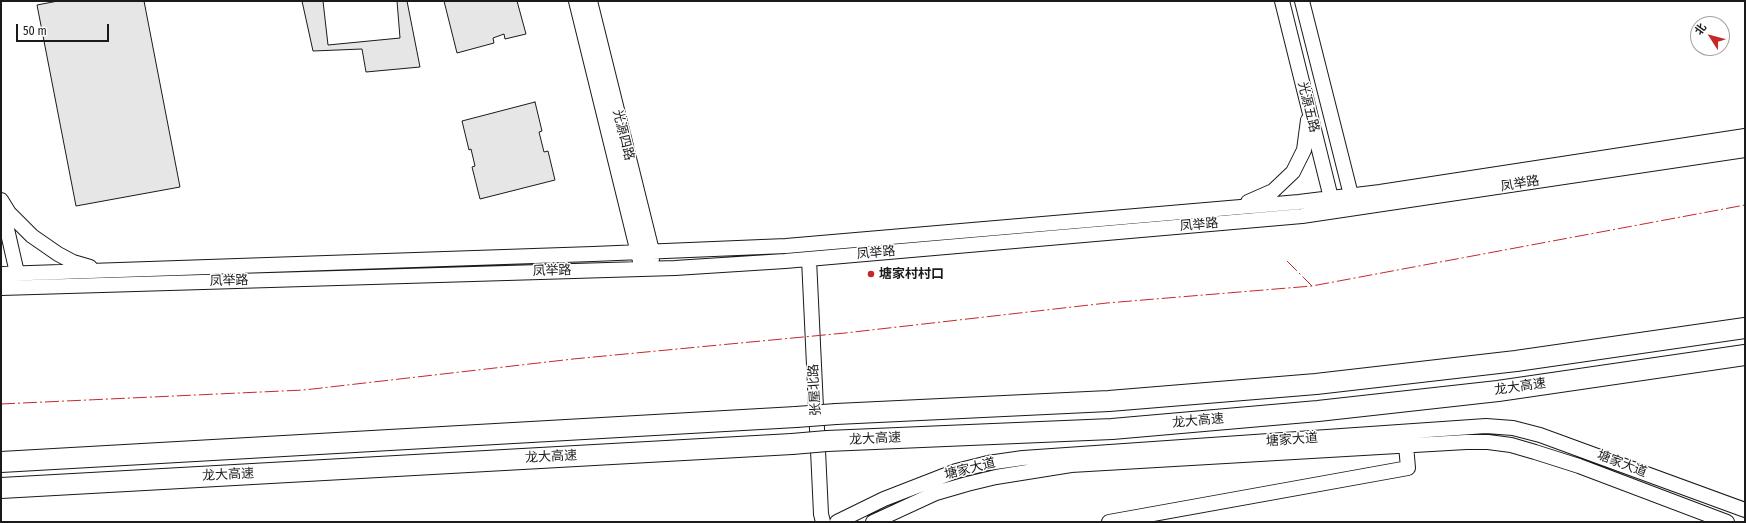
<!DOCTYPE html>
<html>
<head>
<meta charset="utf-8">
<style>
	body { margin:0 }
	#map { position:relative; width:1746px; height:523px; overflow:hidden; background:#fff; font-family:"Fira Sans Condensed","Noto Sans SC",sans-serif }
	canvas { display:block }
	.frame { position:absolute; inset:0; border:2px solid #1a1a1a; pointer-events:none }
	.north { position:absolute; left:1690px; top:16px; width:40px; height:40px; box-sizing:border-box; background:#fff; border:1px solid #a3a3a3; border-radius:50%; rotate:306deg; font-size:11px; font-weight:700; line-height:16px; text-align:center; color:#1a1a1a }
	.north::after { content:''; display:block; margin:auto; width:14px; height:18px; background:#c62828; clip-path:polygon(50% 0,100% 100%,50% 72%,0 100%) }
	.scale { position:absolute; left:16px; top:24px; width:93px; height:18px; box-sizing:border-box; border:2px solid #1a1a1a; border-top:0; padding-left:5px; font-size:12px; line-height:14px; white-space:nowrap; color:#1a1a1a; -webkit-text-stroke:3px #fff; paint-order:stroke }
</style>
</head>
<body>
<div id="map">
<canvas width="1746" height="523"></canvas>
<div class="frame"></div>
<div class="north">北</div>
<div class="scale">50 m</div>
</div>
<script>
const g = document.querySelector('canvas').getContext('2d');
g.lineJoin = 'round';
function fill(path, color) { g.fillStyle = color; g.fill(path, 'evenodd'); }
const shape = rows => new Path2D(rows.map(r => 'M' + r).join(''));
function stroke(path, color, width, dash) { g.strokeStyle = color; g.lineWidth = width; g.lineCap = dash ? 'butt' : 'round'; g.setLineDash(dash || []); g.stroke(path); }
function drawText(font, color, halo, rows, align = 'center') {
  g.font = font + ' "Fira Sans Condensed","Noto Sans SC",sans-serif'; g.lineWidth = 3; g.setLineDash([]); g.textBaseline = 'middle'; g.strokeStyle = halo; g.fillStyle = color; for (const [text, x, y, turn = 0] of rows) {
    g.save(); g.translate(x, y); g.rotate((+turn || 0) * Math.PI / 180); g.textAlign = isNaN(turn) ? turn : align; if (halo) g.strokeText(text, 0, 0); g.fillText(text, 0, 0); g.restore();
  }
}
const building = shape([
	[58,1,144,1,180,187,76,206,37,5,58,1],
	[302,1,407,1,420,67,366,72,362,49,313,51,302,1],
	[323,1,397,1,400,38,328,45,323,1],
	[444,1,517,1,526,34,505,39,504,34,493,38,494,43,457,53,444,1],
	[535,102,542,131,539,132,544,152,548,151,555,180,480,199,472,167,475,166,471,149,469,150,462,121,535,102]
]);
fill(building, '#e6e6e6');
stroke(building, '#1a1a1a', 1);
const minor = shape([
	[576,1,640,261],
	[590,1,652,251,652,259],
	[1282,1,1333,206],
	[1302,1,1351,195,1350,204],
	[1,200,9,213,32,236,58,254,73,262,90,267],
	[1248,202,1273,191,1293,172,1304,150,1308,120],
	[2,207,17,273,14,282],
	[809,259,821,514,823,522],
	[1,274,593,254,786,246,1299,202,1380,192,1745,136],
	[1,288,675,268,785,261,1302,216,1745,150],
	[837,522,884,499,956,471,988,463,1023,458,1486,426,1513,428,1540,435,1745,510],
	[873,522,936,493,967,484,996,477,1071,465,1466,442,1488,442,1511,445,1535,452,1579,466,1727,522],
	[1109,522,1408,468,1406,445]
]);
const highway = shape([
	[836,414,1109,401,1316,384,1516,361,1745,328],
	[827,441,1112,429,1318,411,1498,391,1745,355],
	[1,462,796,417],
	[1,488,792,444]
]);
stroke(minor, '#1a1a1a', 16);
stroke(highway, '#1a1a1a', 22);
stroke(minor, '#fff', 14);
stroke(highway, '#fff', 20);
const highwayBridge = shape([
	[796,417,836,414],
	[792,444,827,441]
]);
stroke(highwayBridge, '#1a1a1a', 22, []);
stroke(highwayBridge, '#fff', 20);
stroke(shape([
	[1287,261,1312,286],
	[1,404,304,390,573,359,845,333,1107,303,1312,286,1745,205]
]), '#c62828', 1, [14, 3, 2, 3]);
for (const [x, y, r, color] of [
	[871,274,4,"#c62828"]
]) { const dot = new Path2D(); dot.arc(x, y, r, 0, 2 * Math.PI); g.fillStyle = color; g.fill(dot); stroke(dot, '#fff', 1.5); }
drawText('13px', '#1a1a1a', '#fff', [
	["光源五路",1308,107,76],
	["光源四路",623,135,76],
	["凤举路",1520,184,-9],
	["凤举路",1199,225,-5],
	["凤举路",876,253,-5],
	["凤举路",552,271,-2],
	["凤举路",229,281,-2],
	["龙大高速",1520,387,-8],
	["张屋北路",815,390,-93],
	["龙大高速",1198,421,-5],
	["龙大高速",875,439,-3],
	["塘家大道",1292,440,-4],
	["龙大高速",551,457,-3],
	["塘家大道",1622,464,21],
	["塘家大道",970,469,-14],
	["龙大高速",228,475,-3]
]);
drawText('bold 13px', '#1a1a1a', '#fff', [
	["塘家村村口",879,274]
], 'left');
</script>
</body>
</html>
